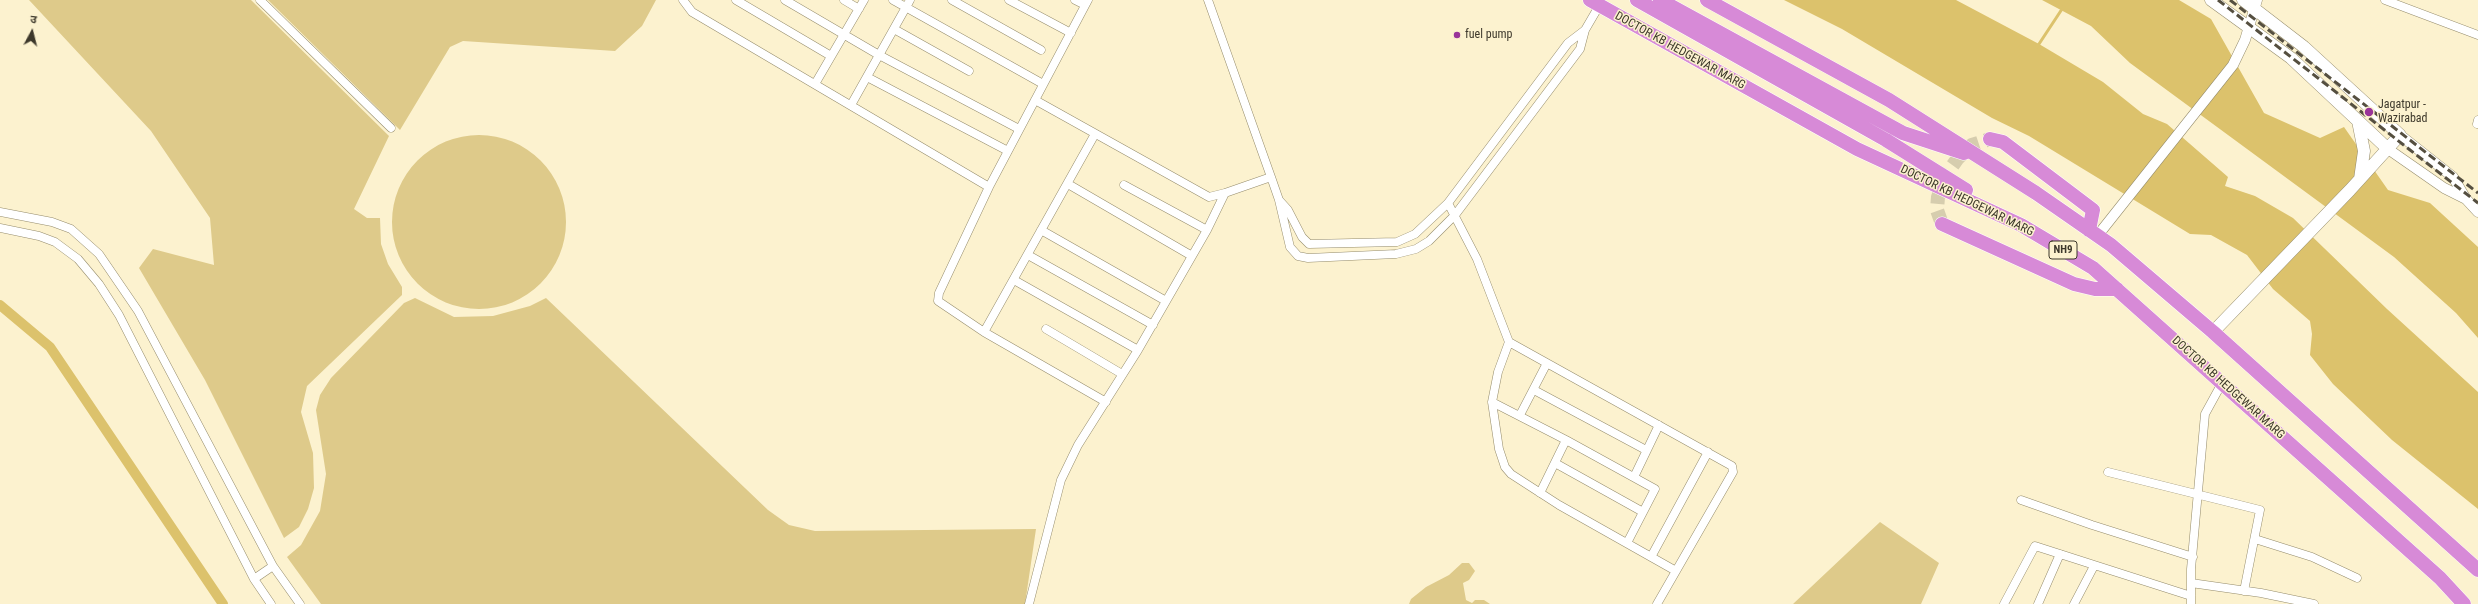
<!DOCTYPE html>
<html>
<head>
<meta charset="utf-8">
<style>
	body { margin:0 }
	#map { position:relative; width:2478px; height:604px; overflow:hidden; background:#fcf2cf; font-family:"Roboto Condensed","Noto Sans Devanagari",sans-serif }
	canvas { display:block }
	.north { position:absolute; left:12px; top:12px; width:40px; height:40px; -webkit-text-stroke:3px #fcf2cf; paint-order:stroke; rotate:7deg; font-size:11px; font-weight:700; line-height:16px; text-align:center; color:#3d382b }
	.north::after { content:''; display:block; margin:auto; width:14px; height:18px; background:#3d382b; clip-path:polygon(50% 0,100% 100%,50% 72%,0 100%) }
</style>
</head>
<body>
<div id="map">
<canvas width="2478" height="604"></canvas>
<div class="north">उ</div>
</div>
<script>
const g = document.querySelector('canvas').getContext('2d');
g.lineJoin = 'round';
function fill(path, color) { g.fillStyle = color; g.fill(path, 'evenodd'); }
const shape = rows => new Path2D(rows.map(r => 'M' + r).join(''));
function stroke(path, color, width, dash) { g.strokeStyle = color; g.lineWidth = width; g.lineCap = dash ? 'butt' : 'round'; g.setLineDash(dash || []); g.stroke(path); }
function drawText(font, color, halo, rows, align = 'center') {
  g.font = font + ' "Roboto Condensed",sans-serif'; g.lineWidth = 3; g.setLineDash([]); g.textBaseline = 'middle'; g.strokeStyle = halo; g.fillStyle = color; for (const [text, x, y, turn = 0] of rows) {
    g.save(); g.translate(x, y); g.rotate((+turn || 0) * Math.PI / 180); g.textAlign = isNaN(turn) ? turn : align; if (halo) g.strokeText(text, 0, 0); g.fillText(text, 0, 0); g.restore();
  }
}
fill(shape([
	[29,0,251,0,389,136,354,209,367,218,380,218,381,244,388,264,402,287,402,295,307,386,301,412,313,453,314,488,308,509,299,527,284,538,205,380,139,268,153,249,214,265,210,218,151,131],
	[268,0,656,0,642,26,615,51,463,41,450,47,400,130],
	'392 222a87 87 0 1 1 174 0a87 87 0 1 1-174 0Z',
	[415,298,454,317,493,316,530,306,546,298,768,510,789,525,815,531,1036,529,1025,604,321,604,287,557,301,545,320,511,326,474,316,410,320,395,331,378,404,303],
	[1880,522,1939,563,1921,604,1793,604],
	[1462,563,1469,563,1475,571,1469,580,1463,583,1466,600,1472,603,1475,600,1484,600,1490,604,1409,604,1411,599,1426,587,1449,575]
]), '#deca8a');
fill(shape([
	[1784,0,1956,0,2039,44,2103,82,2143,114,2167,124,2228,177,2225,186,2255,196,2293,218,2387,309,2478,392,2478,509,2392,440,2333,384,2310,355,2312,334,2310,321,2273,289,2247,255,2211,235,2190,234,2029,136,1992,118,1842,29],
	[2042,0,2179,0,2211,19,2264,113,2320,138,2344,127,2388,190,2430,203,2478,247,2478,338,2456,313,2394,257,2130,63,2091,26]
]), '#dcc26c');
stroke(shape([
	[2037,47,2068,0]
]), '#dcc26c', 3);
stroke(shape([
	[0,305,50,347,223,604]
]), '#dcc26c', 10);
stroke(shape([
	[1942,224,1937,210,1938,197,1948,172,1958,158,1972,145,1990,139]
]), '#d6cdae', 14, [14, 7]);
const minor = shape([
	[260,0,391,128],
	[683,0,692,12,989,187,939,293,938,301,984,332,1106,402],
	[736,0,831,56],
	[785,0,879,55,1019,129],
	[844,0,859,9],
	[893,0,1043,84],
	[952,0,1041,50],
	[1009,0,1071,33],
	[1075,0,1085,5],
	[2385,0,2478,35],
	[894,29,969,71],
	[867,77,1008,151],
	[815,84,864,0],
	[1035,100,1209,197,1225,193],
	[851,105,910,0],
	[2477,124,2478,120],
	[1271,177,1279,200,1290,247,1298,256,1308,258,1396,254,1416,249,1429,241,1455,215,1580,49,1585,30,1599,6],
	[1068,184,1192,256],
	[1124,185,1207,230],
	[989,187,1088,0],
	[1279,200,1288,210,1302,237,1309,244,1397,242,1415,234,1448,203,1568,43,1585,30],
	[1448,203,1477,259,1509,342,1498,372,1492,402,1499,449,1505,467,1511,474,1559,505,1676,571,1657,604],
	[0,212,52,222,71,229,99,254,138,311,273,566,300,604],
	[0,228,39,236,55,242,78,259,99,284,119,315,254,579,271,604],
	[1041,230,1166,301],
	[1028,255,1153,325],
	[1014,280,1138,350],
	[1046,329,1122,374],
	[984,332,1095,134],
	[1509,342,1732,466,1733,472,1676,571],
	[1534,390,1646,450],
	[1492,402,1566,440,1540,493],
	[1520,415,1547,363],
	[1566,440,1655,489,1627,543],
	[1555,463,1643,512],
	[2108,472,2260,510,2244,591],
	[1634,477,1659,425],
	[2021,500,2092,525,2193,557],
	[2255,539,2312,557,2357,578],
	[1651,557,1708,452],
	[254,579,273,566],
	[2191,583,2261,593,2314,604],
	[1029,604,1061,480,1078,445,1138,350,1207,230,1225,193,1271,177,1208,0],
	[2004,604,2035,546,2191,596],
	[2038,604,2060,554],
	[2074,604,2094,566],
	[2191,604,2191,569,2205,414,2222,383]
]);
const tertiary = shape([
	[2400,135,2453,177,2466,199,2478,212],
	[2388,149,2444,188,2466,199],
	[2098,235,2233,65,2245,40,2257,0]
]);
const secondary = shape([
	[2211,0,2291,58,2388,149],
	[2358,121,2364,151,2360,179],
	[2213,332,2350,190,2400,135,2304,47,2243,0]
]);
const trunk = shape([
	[1590,0,1857,149,2021,225,2093,268,2440,578,2464,604],
	[1637,0,1886,140,1966,190],
	[1660,0,1903,133,1964,153],
	[1707,0,1889,100,2036,193,2111,245,2213,332,2478,570],
	[1990,139,2003,142,2093,210,2089,230],
	[1942,224,2074,284,2095,289,2117,289]
]);
stroke(minor, '#958c6c', 9);
stroke(tertiary, '#958c6c', 11);
stroke(secondary, '#958c6c', 13);
stroke(trunk, '#fff', 15);
stroke(minor, '#fff', 8);
stroke(tertiary, '#fff', 10);
stroke(secondary, '#fff', 12);
stroke(trunk, '#d78ad7', 14);
stroke(shape([
	[2218,0,2478,203],
	[2230,0,2478,193]
]), '#554f40', 3, [8, 4]);
for (const [x, y, r, color] of [
	[1457,35,4,"#993499"],
	[2369,112,5,"#993499"]
]) { const dot = new Path2D(); dot.arc(x, y, r, 0, 2 * Math.PI); g.fillStyle = color; g.fill(dot); stroke(dot, '#fcf2cf', 1.5); }
for (const [x, y, w] of [
	[2063,250,28]
]) { const box = new Path2D(); box.roundRect(x - w / 2, y - 9, w, 18, 3); g.fillStyle = '#fcf2cf'; g.fill(box); stroke(box, '#3d382b', 1); }
drawText('bold 11px', '#3d382b', null, [
	["NH9",2063,250]
]);
drawText('12px', '#3d382b', '#fcf2cf', [
	["fuel pump",1465,35],
	["Jagatpur -",2378,105],
	["Wazirabad",2378,119]
], 'left');
drawText('12px', '#3d382b', '#fcf2cf', [
	["DOCTOR KB HEDGEWAR MARG",1680,51,29],
	["DOCTOR KB HEDGEWAR MARG",1967,201,26],
	["DOCTOR KB HEDGEWAR MARG",2228,388,42]
]);
</script>
</body>
</html>
